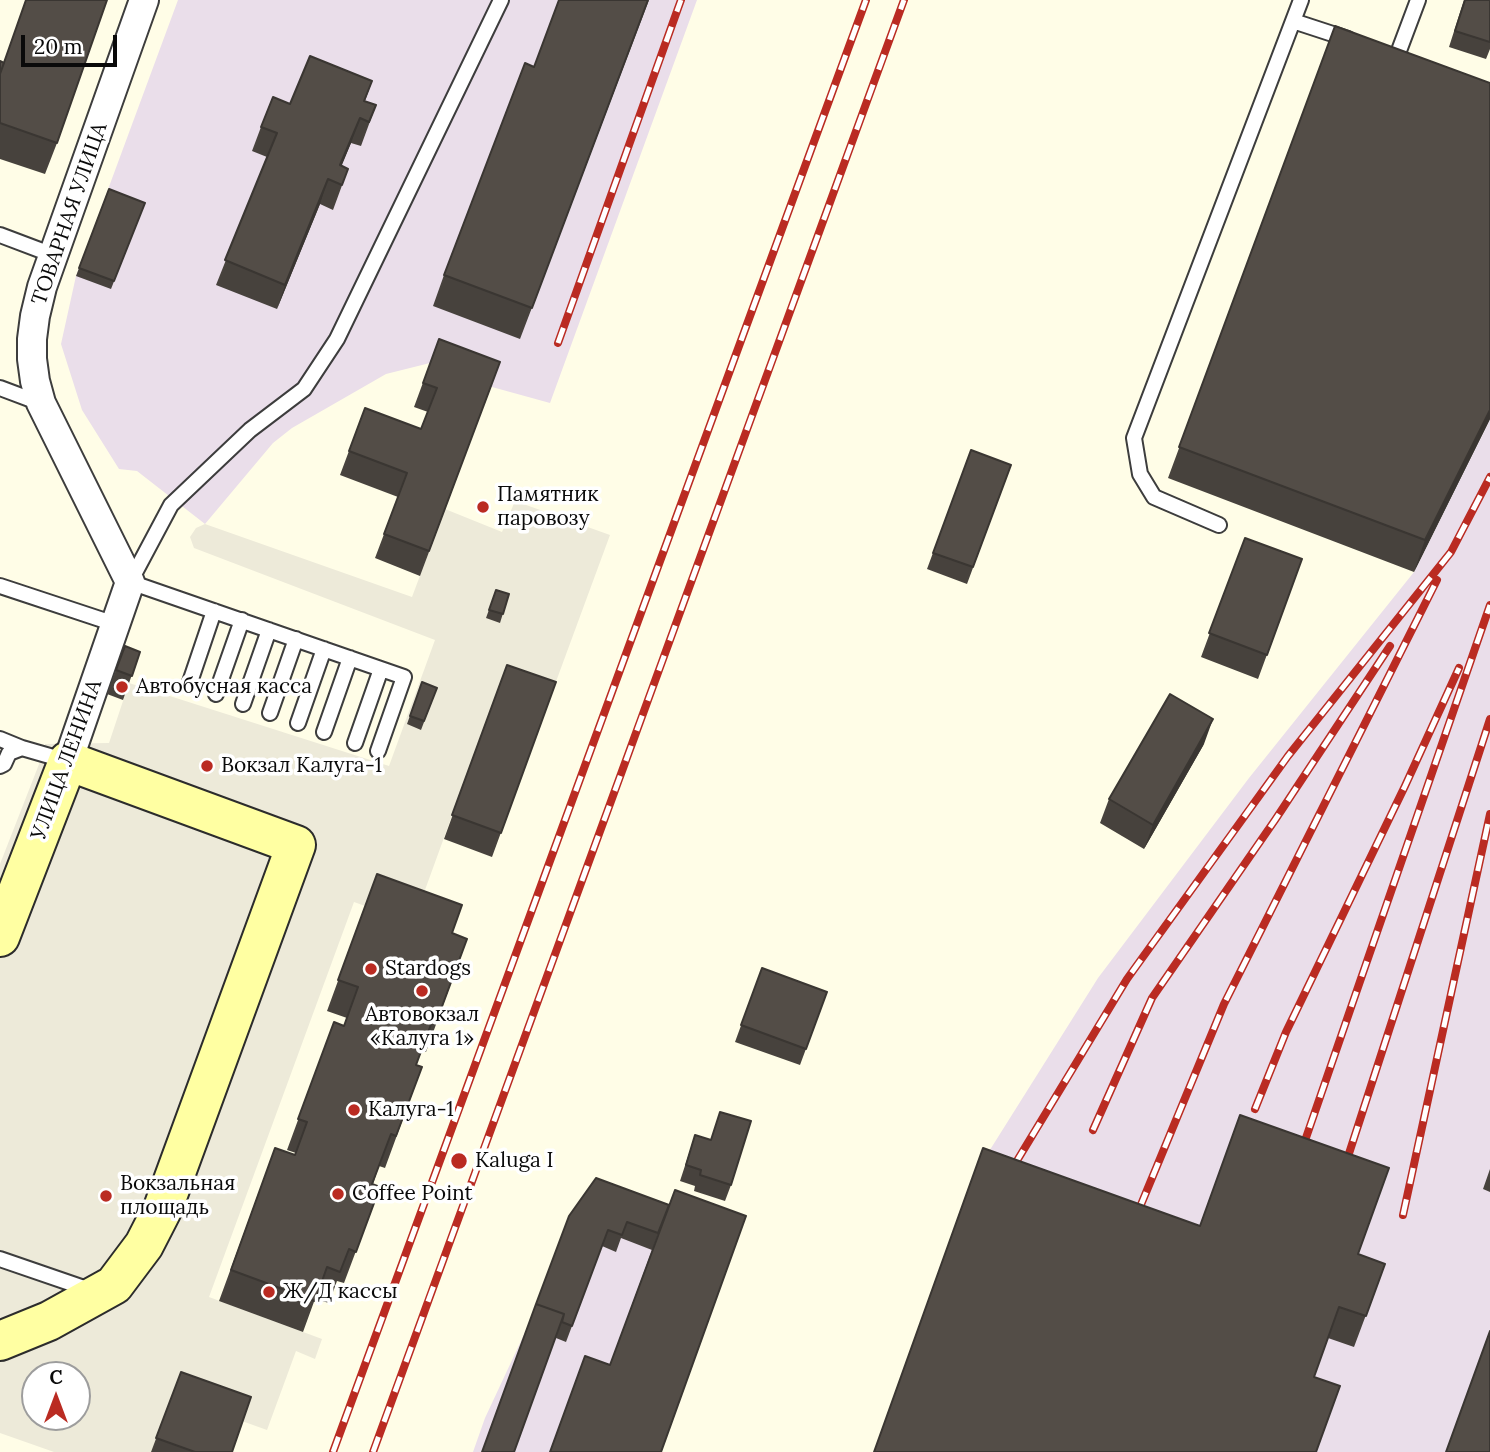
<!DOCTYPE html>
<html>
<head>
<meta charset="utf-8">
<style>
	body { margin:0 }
	#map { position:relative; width:1490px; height:1452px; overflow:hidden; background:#fffde7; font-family:Lora,serif }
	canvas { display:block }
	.north { position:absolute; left:21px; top:1361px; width:70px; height:70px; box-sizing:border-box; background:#fff; border:2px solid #9d9d9d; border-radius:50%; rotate:0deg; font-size:19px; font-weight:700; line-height:28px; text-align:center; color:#0a0a0a }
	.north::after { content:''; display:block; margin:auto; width:24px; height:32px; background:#ba2b22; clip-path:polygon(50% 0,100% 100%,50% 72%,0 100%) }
	.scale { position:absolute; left:21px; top:35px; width:96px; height:32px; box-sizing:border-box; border:4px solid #0a0a0a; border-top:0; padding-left:9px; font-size:21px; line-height:24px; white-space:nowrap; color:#0a0a0a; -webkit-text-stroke:5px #fff; paint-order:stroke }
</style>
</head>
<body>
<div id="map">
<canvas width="1490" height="1452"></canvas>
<div class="north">С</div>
<div class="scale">20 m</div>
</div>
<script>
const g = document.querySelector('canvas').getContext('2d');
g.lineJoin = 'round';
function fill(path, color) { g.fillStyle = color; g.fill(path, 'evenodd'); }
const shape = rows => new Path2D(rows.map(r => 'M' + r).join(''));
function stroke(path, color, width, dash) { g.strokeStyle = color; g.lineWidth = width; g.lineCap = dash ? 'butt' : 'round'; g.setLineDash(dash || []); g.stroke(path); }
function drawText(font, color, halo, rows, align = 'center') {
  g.font = font + ' Lora,serif'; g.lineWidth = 7; g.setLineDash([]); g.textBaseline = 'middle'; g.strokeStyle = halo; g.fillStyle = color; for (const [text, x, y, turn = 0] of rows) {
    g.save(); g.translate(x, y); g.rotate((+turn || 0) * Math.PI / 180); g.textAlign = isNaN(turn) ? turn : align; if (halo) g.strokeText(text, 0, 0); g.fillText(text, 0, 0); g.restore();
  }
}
fill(shape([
	[178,0,697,0,550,403,492,387,430,363,386,374,292,428,273,443,205,524,137,471,119,469,82,410,61,344,76,276],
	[1490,419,1490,1452,874,1452,971,1180,1098,978,1249,778,1414,572],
	[563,1232,734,1247,660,1452,473,1452,485,1418,527,1328]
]), '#eadeea');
fill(shape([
	[515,501,610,535,547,706,498,689,413,923,354,902,209,1297,322,1339,315,1359,296,1351,267,1430,172,1396,151,1452,54,1452,0,1433,0,864,43,754,45,744,109,743,129,683,389,766,435,640,194,548,190,537,196,528,205,524,412,597,445,509,502,532],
	[35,1375,77,1375,77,1417,35,1417]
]), '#edead9');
const lane = shape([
	[1293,21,1301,0],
	[1397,56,1418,0],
	[0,235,53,255],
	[0,388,40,403],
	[1219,525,1154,497,1140,474,1134,438,1293,21,1348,39],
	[0,586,115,624],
	[189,685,214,611],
	[216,694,242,620],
	[243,704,269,630],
	[270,713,296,639],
	[298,723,324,649],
	[324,732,350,658],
	[0,739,22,748,67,761],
	[355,743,381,669],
	[378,751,404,677,130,582,171,505,250,430,304,389,337,339,501,0],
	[0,766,4,764,9,753,22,748],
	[0,1259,93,1291]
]);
const street = shape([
	[68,761,130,582,41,403,35,381,32,359,32,339,35,316,42,287,144,0]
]);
const secondary = shape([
	[0,937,68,761,296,845,163,1208,144,1245,114,1285,49,1321,0,1341]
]);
stroke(lane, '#3d3d3d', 18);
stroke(street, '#3d3d3d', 32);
stroke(secondary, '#2c2c2c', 42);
stroke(lane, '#fff', 14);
stroke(street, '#fff', 28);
stroke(secondary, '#ffffa2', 38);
const rail = shape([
	[558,343,681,0],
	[1255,1109,1286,1032,1405,786,1459,668],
	[1093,1130,1152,998,1275,820,1390,646],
	[1299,1158,1490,605],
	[1015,1164,1127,979,1288,756,1451,552,1490,477],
	[1343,1172,1490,719],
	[1140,1207,1224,1004,1437,580],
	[1403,1215,1490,814],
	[333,1452,866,0],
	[373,1452,904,0]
]);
stroke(rail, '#ba2b22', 8);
stroke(rail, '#fff', 5, [16]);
fill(shape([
	[649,0,520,339,433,306,444,275,534,67],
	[1464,0,1490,0,1490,49,1486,59,1449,47],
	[1335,26,1490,83,1490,419,1414,572,1168,478],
	[0,61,57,143,45,174,0,159],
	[372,81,365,101,376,105,361,146,351,143,341,166,348,169,333,210,320,204,277,309,216,285,267,157,252,151,261,127,290,104],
	[109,189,145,203,111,289,76,276],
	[439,339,500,362,420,576,375,558,398,497,340,475,365,408,421,429,428,412,414,407],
	[971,450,1011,465,967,584,927,569],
	[1245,538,1302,559,1258,679,1201,657],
	[496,590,509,594,500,623,486,618],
	[125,646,140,652,123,700,107,694],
	[507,665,556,682,492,857,444,839],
	[422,682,437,688,421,730,407,724],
	[1204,744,1144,849,1100,823,1109,799],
	[377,874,452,933,467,939,426,1052,422,1050,416,1065,422,1067,385,1168,379,1166,373,1184,380,1187,344,1283,337,1281,329,1303,315,1299,303,1332,219,1301,275,1148,295,1155,296,1153,287,1150,334,1022,344,1026,347,1018,327,1011],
	[762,968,827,992,800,1065,735,1042],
	[720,1112,731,1185,725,1201,694,1191,695,1186,680,1181,695,1135,711,1140],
	[1490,1169,1490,1192,1483,1189],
	[669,1205,610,1365,652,1250,621,1238,616,1252,602,1246,566,1342,556,1338,569,1216],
	[1200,1226,1358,1254,1385,1264,1354,1347,1328,1338,1314,1377],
	[181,1372,232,1452,151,1452]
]), '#47423d');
fill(shape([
	[360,118,351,143,335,182,340,165],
	[328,179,320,204,277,309,285,285],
	[1490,410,1490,419,1414,572,1425,540],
	[1213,719,1204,744,1144,849,1153,825]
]), '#3a3632');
const building = shape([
	[26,0,107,0,57,143,0,123,0,74,26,0],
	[559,0,648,0,532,308,444,275,525,63,534,67,559,0],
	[1465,0,1490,0,1490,42,1455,31,1465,0],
	[1335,26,1490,83,1490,410,1425,540,1179,447,1335,26],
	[310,56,372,81,364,101,376,105,369,122,360,118,340,165,348,169,342,185,328,179,285,285,225,260,277,133,261,127,273,97,290,104,310,56],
	[0,61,4,63,0,74,0,61],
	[109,189,145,203,114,281,79,268,109,189],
	[439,339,500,362,429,551,384,534,407,473,349,451,365,408,421,429,437,388,423,383,439,339],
	[971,450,1011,465,973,567,933,553,971,450],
	[1245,538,1302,559,1267,655,1209,633,1245,538],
	[496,590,509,594,503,614,489,610,496,590],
	[125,646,140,652,132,676,116,670,125,646],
	[507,665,556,682,501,833,452,815,507,665],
	[422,682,437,688,424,721,410,716,422,682],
	[1170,694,1213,719,1153,825,1109,799,1170,694],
	[377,874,462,905,452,933,467,939,437,1020,433,1019,416,1065,422,1067,396,1136,391,1134,372,1184,380,1187,356,1252,349,1249,340,1272,327,1267,315,1301,231,1270,275,1148,295,1155,307,1122,298,1119,334,1022,344,1026,358,987,338,980,377,874],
	[762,968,827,992,806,1049,741,1025,762,968],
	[720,1112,751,1121,731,1185,700,1175,701,1170,686,1165,695,1135,711,1140,720,1112],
	[1240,1115,1389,1168,1358,1254,1385,1264,1366,1316,1339,1307,1314,1377,1340,1386,1316,1452,874,1452,983,1148,1200,1226,1240,1115],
	[596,1178,669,1205,658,1233,627,1222,622,1235,608,1230,572,1326,562,1322,564,1314,536,1304,569,1216,596,1178],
	[675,1190,746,1216,661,1452,550,1452,585,1356,610,1365,675,1190],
	[536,1304,564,1314,514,1452,482,1452,536,1304],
	[1490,1331,1490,1452,1446,1452,1490,1331],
	[181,1372,251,1397,232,1452,195,1452,156,1438,181,1372]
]);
fill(building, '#534d47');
stroke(building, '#3a3632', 2);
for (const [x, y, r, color] of [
	[483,507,7,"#ba2b22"],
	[122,687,7,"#ba2b22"],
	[207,766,7,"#ba2b22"],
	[371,969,7,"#ba2b22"],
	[422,991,7,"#ba2b22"],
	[354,1110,7,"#ba2b22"],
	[459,1161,9,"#ba2b22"],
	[338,1194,7,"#ba2b22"],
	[106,1196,7,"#ba2b22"],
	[269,1292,7,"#ba2b22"]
]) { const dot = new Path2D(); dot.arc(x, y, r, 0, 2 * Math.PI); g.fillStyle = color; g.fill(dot); stroke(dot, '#fff', 2.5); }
drawText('21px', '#0a0a0a', '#fff', [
	["ТОВАРНАЯ УЛИЦА",70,214,-71],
	["УЛИЦА ЛЕНИНА",67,760,-70]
]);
drawText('21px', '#0a0a0a', '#fff', [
	["Памятник",497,495],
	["паровозу",497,519],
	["Автобусная касса",136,687],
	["Вокзал Калуга-1",221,766],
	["Stardogs",385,969],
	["Автовокзал",422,1015,"center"],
	["«Калуга 1»",422,1039,"center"],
	["Калуга-1",368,1110],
	["Kaluga I",475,1161],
	["Вокзальная",120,1184],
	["площадь",120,1208],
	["Coffee Point",352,1194],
	["Ж/Д кассы",283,1292]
], 'left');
</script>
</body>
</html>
